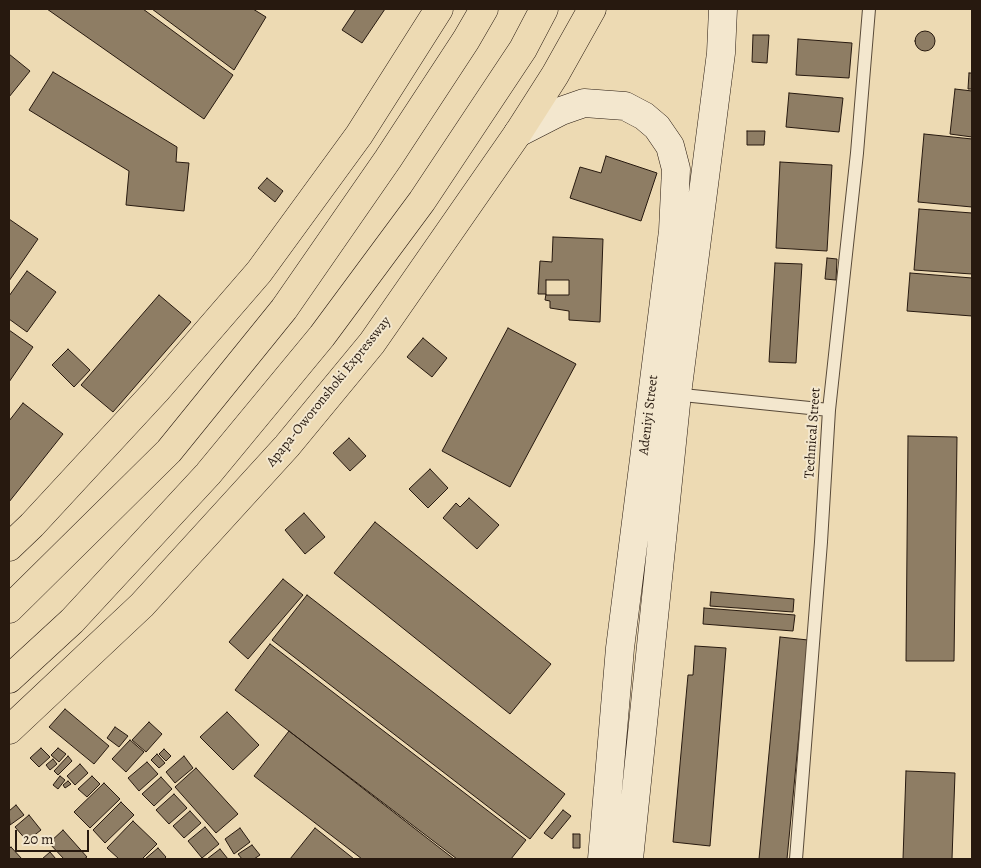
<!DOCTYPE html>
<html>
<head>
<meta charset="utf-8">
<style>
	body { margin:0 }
	#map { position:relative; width:981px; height:868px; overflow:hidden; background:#eddab3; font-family:Alegreya,serif }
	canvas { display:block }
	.frame { position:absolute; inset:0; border:10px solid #27190f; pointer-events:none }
	.scale { position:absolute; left:15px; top:830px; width:74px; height:22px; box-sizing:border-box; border:2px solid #27190f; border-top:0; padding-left:6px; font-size:15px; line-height:18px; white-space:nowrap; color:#27190f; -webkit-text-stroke:4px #f3e7ce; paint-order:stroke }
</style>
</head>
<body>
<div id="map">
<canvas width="981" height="868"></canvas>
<div class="frame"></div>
<div class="scale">20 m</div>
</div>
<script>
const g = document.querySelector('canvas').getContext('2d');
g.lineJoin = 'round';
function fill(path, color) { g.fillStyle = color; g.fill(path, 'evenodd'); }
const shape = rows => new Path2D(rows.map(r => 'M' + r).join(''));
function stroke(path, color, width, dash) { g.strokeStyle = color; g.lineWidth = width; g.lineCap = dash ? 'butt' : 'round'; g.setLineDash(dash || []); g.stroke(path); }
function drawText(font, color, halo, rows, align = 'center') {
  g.font = font + ' Alegreya,serif'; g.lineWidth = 4; g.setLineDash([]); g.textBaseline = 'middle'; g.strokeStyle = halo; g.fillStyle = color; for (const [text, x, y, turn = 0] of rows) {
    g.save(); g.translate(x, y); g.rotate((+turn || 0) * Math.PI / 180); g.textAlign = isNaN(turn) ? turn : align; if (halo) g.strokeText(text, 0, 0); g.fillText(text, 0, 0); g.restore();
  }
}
const building = shape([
	[47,9,143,9,233,75,204,119,47,9],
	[152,9,253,9,266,17,234,70,152,9],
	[356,9,385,9,362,43,342,30,356,9],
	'915 41a10 10 0 1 1 20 0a10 10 0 1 1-20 0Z',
	[753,35,769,35,767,63,752,62,753,35],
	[798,39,852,43,849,78,796,75,798,39],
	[9,54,30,71,9,97,9,54],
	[53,72,177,147,176,162,189,163,184,211,126,205,129,171,29,110,53,72],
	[969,73,972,73,972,89,968,89,969,73],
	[955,89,972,91,972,137,950,134,955,89],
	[789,93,843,98,839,132,786,127,789,93],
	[747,131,765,131,764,145,747,145,747,131],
	[924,134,972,139,972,207,918,202,924,134],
	[606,156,657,173,641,221,570,198,580,167,601,173,606,156],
	[780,162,832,165,827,251,776,248,780,162],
	[267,178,283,191,275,202,258,188,267,178],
	[919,209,972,213,972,274,914,270,919,209],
	[9,219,38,239,9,281,9,219],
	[553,237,603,239,600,322,569,320,569,311,550,308,550,301,545,300,546,294,538,294,540,261,552,262,553,237],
	[546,280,569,280,569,295,546,295,546,280],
	[827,258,837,259,836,280,825,279,827,258],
	[775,263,802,264,796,363,769,362,775,263],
	[27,271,56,292,27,332,9,319,9,296,27,271],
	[910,273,972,278,972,316,907,311,910,273],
	[159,295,191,322,113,412,81,385,159,295],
	[508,328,576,364,510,487,442,451,508,328],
	[9,330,33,347,9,382,9,330],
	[423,338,447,358,432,377,407,357,423,338],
	[68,349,90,370,74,387,52,365,68,349],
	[23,403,63,434,9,502,9,421,23,403],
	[908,436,957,437,954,661,906,661,908,436],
	[349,438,366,456,350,471,333,453,349,438],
	[430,469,448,488,428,508,409,489,430,469],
	[469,498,499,525,477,549,443,518,456,503,460,507,469,498],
	[304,513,325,537,305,554,285,530,304,513],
	[375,522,551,664,510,714,334,573,375,522],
	[283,579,303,595,248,659,229,642,283,579],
	[711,592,794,599,793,612,710,606,711,592],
	[307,595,565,794,530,839,272,640,307,595],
	[704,608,795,615,793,631,703,624,704,608],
	[780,637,808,640,787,859,759,859,780,637],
	[270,644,526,840,511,859,457,859,235,690,270,644],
	[695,646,726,648,710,846,673,842,688,675,693,675,695,646],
	[65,709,109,746,94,764,49,727,65,709],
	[227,712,259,745,233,770,200,737,227,712],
	[149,722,162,734,146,752,132,740,149,722],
	[115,727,128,736,119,747,107,738,115,727],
	[289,731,454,859,362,859,254,776,289,731],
	[130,740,144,752,126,772,112,759,130,740],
	[41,748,50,757,39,767,30,758,41,748],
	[58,748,66,754,59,762,51,755,58,748],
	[164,749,171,756,166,761,159,754,164,749],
	[157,754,165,763,159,768,151,760,157,754],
	[68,756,72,761,58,775,54,771,68,756],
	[184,756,193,768,175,783,166,772,184,756],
	[53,759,57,764,50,770,46,765,53,759],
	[147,762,158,774,139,791,128,778,147,762],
	[80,764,88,773,75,785,67,776,80,764],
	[196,768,238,814,216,833,175,787,196,768],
	[906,771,955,773,952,859,903,859,906,771],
	[60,776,65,780,58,789,53,785,60,776],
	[92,776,100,784,87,797,78,789,92,776],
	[161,777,172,789,154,806,142,794,161,777],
	[68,781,71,784,65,788,63,785,68,781],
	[104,783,120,799,90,828,74,812,104,783],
	[174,794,187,808,169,824,156,810,174,794],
	[121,802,134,815,105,843,93,830,121,802],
	[16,805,24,815,10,825,9,811,16,805],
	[563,810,571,816,552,839,544,833,563,810],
	[190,811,201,823,184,838,173,826,190,811],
	[29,815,41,830,27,841,15,827,29,815],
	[133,821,157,844,142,859,119,859,107,848,133,821],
	[205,827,219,844,202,858,188,841,205,827],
	[240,828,250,842,234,854,225,839,240,828],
	[315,828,354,859,290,859,315,828],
	[63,830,87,857,84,859,64,859,49,843,63,830],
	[573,834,580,834,580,848,573,848,573,834],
	[252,845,260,855,254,859,242,859,238,854,252,845],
	[11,847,22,859,9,859,9,849,11,847],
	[158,848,166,857,164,859,145,859,158,848],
	[220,849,228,859,207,859,220,849],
	[50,852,56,859,42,859,50,852]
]);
fill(building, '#8e7d64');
stroke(building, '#27190f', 1);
const lane = shape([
	[673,394,829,410],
	[796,859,821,542,829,410,857,153,869,9]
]);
const secondary = shape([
	[518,133,561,111,584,103,625,106,644,116,657,127,670,146,676,169,673,231,620,648,602,859],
	[629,859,677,394,721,53,723,9]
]);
const primary = shape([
	[9,547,32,525,156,391,259,272,359,135,439,9],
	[9,730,142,605,287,446,372,343,518,133,555,75,592,9]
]);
const highway = shape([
	[9,609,169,451,284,309,388,159,466,40,484,9],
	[9,679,72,621,208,474,322,336,422,201,523,49,544,9]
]);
stroke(lane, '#584938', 14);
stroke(secondary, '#27190f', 29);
stroke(primary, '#27190f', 29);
stroke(highway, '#27190f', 29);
stroke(lane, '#f3e7ce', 12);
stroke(secondary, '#f3e7ce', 28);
stroke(primary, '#eddab3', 28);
stroke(highway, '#eddab3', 28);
drawText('14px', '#27190f', '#f3e7ce', [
	["Apapa-Oworonshoki Expressway",329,392,-51],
	["Adeniyi Street",649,415,-83],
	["Technical Street",813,433,-86]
]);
</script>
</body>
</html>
